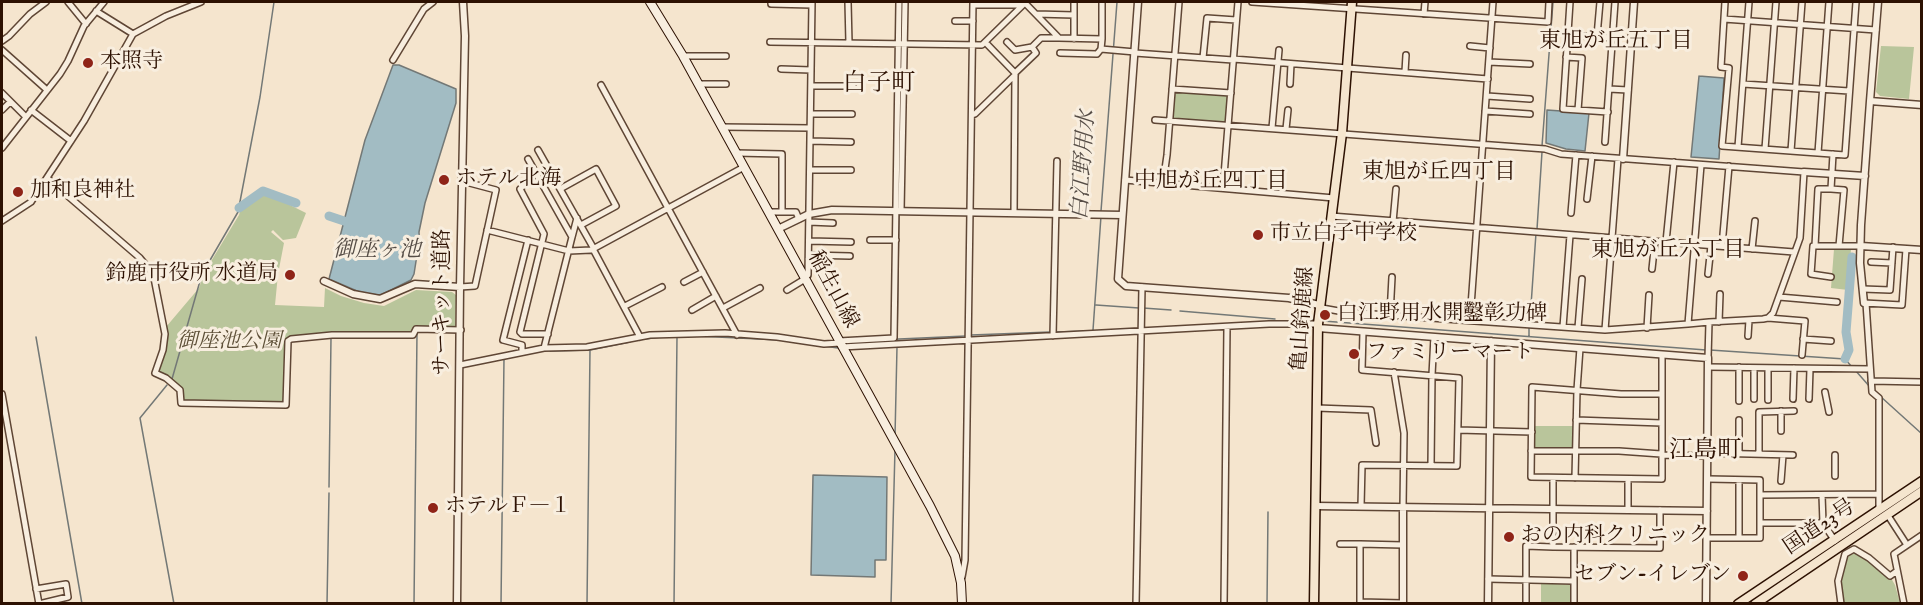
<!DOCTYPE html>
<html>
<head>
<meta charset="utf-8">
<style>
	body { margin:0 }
	#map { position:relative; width:1923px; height:605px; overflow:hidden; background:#f5e5ce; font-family:"IM FELL English",serif }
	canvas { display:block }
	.frame { position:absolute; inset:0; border:3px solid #2d1102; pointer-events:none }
</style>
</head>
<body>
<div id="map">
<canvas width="1923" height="605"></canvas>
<div class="frame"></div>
</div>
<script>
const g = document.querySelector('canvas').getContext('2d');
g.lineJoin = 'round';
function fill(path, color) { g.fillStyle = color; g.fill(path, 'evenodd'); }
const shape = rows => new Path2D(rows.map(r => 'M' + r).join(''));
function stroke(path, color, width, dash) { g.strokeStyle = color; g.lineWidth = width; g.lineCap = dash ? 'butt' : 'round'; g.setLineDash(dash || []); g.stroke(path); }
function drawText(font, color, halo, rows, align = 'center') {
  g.font = font + ' "IM FELL English","Noto Serif JP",serif'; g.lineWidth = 6; g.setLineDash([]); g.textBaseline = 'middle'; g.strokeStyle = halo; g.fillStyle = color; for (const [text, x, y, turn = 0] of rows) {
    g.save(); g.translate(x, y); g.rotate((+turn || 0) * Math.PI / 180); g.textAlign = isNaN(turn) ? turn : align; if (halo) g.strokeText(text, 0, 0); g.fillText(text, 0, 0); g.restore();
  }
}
fill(shape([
	[1881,46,1914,47,1909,99,1880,96,1876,92],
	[1178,91,1225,94,1228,99,1226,121,1224,123,1175,120,1173,117,1175,95],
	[264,192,306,213,296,238,283,240,273,230,271,232,284,243,278,274,275,305,324,307,325,288,341,296,364,303,384,306,416,290,452,292,456,295,455,328,415,328,410,333,331,333,290,337,287,340,285,401,283,403,184,402,183,392,181,388,158,370,167,341,166,327,199,288,204,273,239,215,241,208,244,208],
	[1834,249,1851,249,1848,290,1831,288],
	[1534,426,1574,426,1574,447,1572,448,1536,449,1534,447],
	[1858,552,1891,578,1895,585,1900,603,1842,603,1839,582,1846,557],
	[1541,583,1572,585,1572,603,1541,604]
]), '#b9c59b');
const water = shape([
	[393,65,399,65,456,89,456,103,425,203,419,232,420,252,417,255,414,274,411,280,381,295,364,294,329,279,365,140,393,65],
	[1699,76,1724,78,1719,159,1691,157,1699,76],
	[1547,110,1589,113,1585,151,1566,149,1546,143,1547,110],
	[813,475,887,477,886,560,875,560,875,577,811,575,813,475]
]);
fill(water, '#a2bcc3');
stroke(water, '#737876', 1.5);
stroke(shape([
	[902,34,902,2],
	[1542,146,1553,2],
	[1101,211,1117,2],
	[1537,229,1542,152],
	[1096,305,1139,308],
	[1143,308,1171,310],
	[1180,311,1275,319],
	[1530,320,1536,233],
	[1323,321,1706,350],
	[1255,322,1314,320],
	[1093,330,1101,216],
	[1055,332,1089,331],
	[971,335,1050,332],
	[696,336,780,340,838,348],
	[1529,336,1529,328],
	[36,337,82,604],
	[637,340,661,337],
	[897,343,899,212],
	[846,344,899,339,966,336],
	[1710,350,1845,359,1852,367],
	[550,351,590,350,630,342],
	[1855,370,1870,387],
	[172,379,202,274,238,212,260,97,274,2],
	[167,385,140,418,174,604],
	[1880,396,1922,434],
	[895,436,897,347],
	[329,487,331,338],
	[327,604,329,493],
	[414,604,417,333],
	[501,604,504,358],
	[587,604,590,350],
	[674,604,677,337],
	[891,604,895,449],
	[1267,604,1268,512]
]), '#737876', 1.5);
stroke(shape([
	[239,208,263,191,296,203],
	[329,216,344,221],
	[1845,359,1849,350,1846,332,1852,257]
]), '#a2bcc3', 9);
const minor = shape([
	[68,2,86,24],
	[771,2,771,4,812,5],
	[848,2,849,43],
	[1024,2,1059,38,1102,39,1102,2],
	[1252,2,1548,22,1549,2],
	[1570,2,1563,109,1608,112],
	[1725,2,1721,67,1729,68,1722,146,1845,155,1856,2],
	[973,5,1021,5],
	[96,11,133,34],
	[1036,14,1074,15],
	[1424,14,1425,2],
	[1724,19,1876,30],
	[955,21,973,21],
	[1568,35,1613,38],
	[1597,36,1600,2],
	[1074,39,1074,2],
	[1102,39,1101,49,1135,52],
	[2,41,9,36,30,14,46,2],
	[770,42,982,45,1026,2],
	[985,42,1015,73,1014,213],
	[1007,42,1015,50,1032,47,1041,38,1059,38],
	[1470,46,1490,48],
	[2,50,47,90],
	[1060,53,1097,54,1101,49],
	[1135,53,1233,60],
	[683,56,726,56],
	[1566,57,1582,58,1578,110],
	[1203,58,1207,18,1236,20],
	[1233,59,1488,79],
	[393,60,424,9,433,2],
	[1489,62,1530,64],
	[781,69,811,70],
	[1405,72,1406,55],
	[1015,73,1036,53,1032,47],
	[699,84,726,84],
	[1290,84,1291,64],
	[1743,84,1849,91],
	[601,85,737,335],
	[811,86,853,86],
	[1172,89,1231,93],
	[1609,89,1628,90],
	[2,93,26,117],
	[1487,96,1530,99],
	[2,110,10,102],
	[31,110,71,141],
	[1485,111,1530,114],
	[811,114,852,114],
	[972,115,975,114,1015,75],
	[1155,120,1545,149,1561,154,1804,172,1800,238,1773,313,1768,318,1763,319,1709,322,1708,358],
	[722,127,810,128],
	[1272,128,1279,50],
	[1286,129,1288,110],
	[810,141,851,142],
	[1605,142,1615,2],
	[1738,147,1749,2],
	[2,148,60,74,68,61,84,26,104,2],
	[1765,149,1776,2],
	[538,150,594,249],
	[1791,151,1802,2],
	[736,153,782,154,782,212],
	[1818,153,1829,2],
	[528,159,572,237,544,348],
	[810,170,851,170],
	[536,173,520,189,544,234,520,332,522,334,548,334],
	[47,178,140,258,150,270,154,278,165,334,163,350,155,373,166,378,180,390,181,403,286,405,288,341,291,339,332,335,413,335,416,329,461,330],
	[1125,180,1334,198],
	[1163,183,1167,155,1179,2],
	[1223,188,1238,2],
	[560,189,596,169,616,206,581,225],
	[1831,189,1844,190,1839,246,1815,246,1818,189,1831,189,1833,154],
	[1587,199,1592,156],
	[901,211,905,2],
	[769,212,796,212,799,219],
	[1571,213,1576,155],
	[1331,216,1794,252],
	[2,221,31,202,84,121,133,34,166,16,201,2],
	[809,222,833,223],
	[1393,222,1396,189],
	[487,230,569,251,591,250,744,167],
	[572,237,577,218],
	[870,240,896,240],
	[809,241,851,242],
	[1666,242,1674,162],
	[1722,246,1729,166],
	[1813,246,1811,274,1831,277],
	[1839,246,1861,246],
	[593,249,640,337],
	[1752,249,1755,221],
	[809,255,850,256],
	[1871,262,1892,263],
	[1652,269,1655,241],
	[1708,274,1711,246],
	[808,275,812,2],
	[684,282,703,272],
	[460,287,475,286,496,190,462,181],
	[1863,289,1890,290,1893,247],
	[787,290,805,279],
	[1779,297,1837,302],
	[1864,303,1902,305,1906,249],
	[1866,303,1872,392,1879,398,1879,510],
	[625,306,662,287],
	[723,308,760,288],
	[1322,308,1344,312,1605,330,1688,324,1701,165],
	[692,310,716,296],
	[1390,315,1392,277],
	[1768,318,1805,321,1802,355],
	[1470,320,1493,2],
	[1719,322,1720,294],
	[1688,324,1709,322],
	[1563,327,1570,235],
	[1578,328,1582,279],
	[1647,328,1649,295],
	[1605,330,1618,159],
	[1053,336,1057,161],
	[1748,336,1749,320],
	[1803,339,1831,341],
	[839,341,894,338,899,2],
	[842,347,1269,324,1318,324],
	[522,352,522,345,503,340,528,240],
	[460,365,544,348,587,347,650,335,725,333,777,337,824,344,840,343],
	[1708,367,1870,369],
	[1394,372,1404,433,1403,507],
	[1871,381,1922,382],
	[1825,392,1829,412],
	[2,394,39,604],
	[1662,394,1621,394,1532,387,1531,477,1662,479,1662,355],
	[1754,399,1754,368],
	[1793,399,1794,368],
	[1809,399,1810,369],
	[1768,400,1768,368],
	[1739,401,1739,367],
	[1317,408,1371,410,1376,443],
	[1576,420,1662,423],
	[1458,430,1532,432],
	[1781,431,1781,411],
	[1531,451,1619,451,1661,454],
	[1708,453,1793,455],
	[1739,453,1739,420],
	[1759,454,1759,412,1794,411],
	[1662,455,1708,456],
	[1431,465,1432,375,1434,337],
	[1835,476,1835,455],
	[1553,478,1553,547,1660,548,1660,510],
	[1575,478,1577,390,1580,348],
	[1781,481,1783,455],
	[1760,495,1878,494],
	[1822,495,1823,523,1835,541],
	[1361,506,1362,465,1457,466,1459,378,1362,370,1363,332],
	[1628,509,1628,479],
	[1887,514,1907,545],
	[1760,523,1823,523],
	[1707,538,1760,538,1760,480,1708,479],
	[1739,538,1739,480],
	[1340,544,1360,544],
	[1574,547,1574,604],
	[962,577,965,560,973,2],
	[1488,579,1573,581],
	[36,589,66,584,68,597,39,604],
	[1403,603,1360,602,1360,544,1403,545],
	[1136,604,1142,287],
	[1224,604,1227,327],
	[1526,604,1526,546,1553,547],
	[1841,604,1838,581,1845,554,1854,549,1869,558,1890,576,1897,571],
	[1904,604,1894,554,1922,535]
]);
const tertiary = shape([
	[1138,2,1118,279,1126,286,1289,298,1319,305],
	[1878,2,1870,101,1922,105],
	[1623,159,1634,2],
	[1804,172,1865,176],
	[778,229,809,214,832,210,1122,215],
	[1861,246,1922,250],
	[324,281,353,294,380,299,415,284,460,287],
	[1864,303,1860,263,1861,225,1870,101],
	[1318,328,1708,358,1706,604],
	[1315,506,1707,511],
	[457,604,460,287,465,36,463,2],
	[1403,604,1403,507],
	[1488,604,1491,341]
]);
const secondary = shape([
	[650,2,683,56,930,506,955,556,961,583,962,604]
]);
const primary = shape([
	[1314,604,1318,324,1342,133,1352,2]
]);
const trunk = shape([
	[1738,604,1922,481],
	[1755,604,1922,491]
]);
stroke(minor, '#5f4635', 8);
stroke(tertiary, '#5f4635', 9);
stroke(secondary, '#2d1102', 10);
stroke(primary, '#2d1102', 11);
stroke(trunk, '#2d1102', 11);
stroke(minor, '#f8eedf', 5);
stroke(tertiary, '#f8eedf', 6);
stroke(secondary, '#f8eedf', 8);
stroke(primary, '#f5e5ce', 8);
stroke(trunk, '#f5e5ce', 8);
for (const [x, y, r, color] of [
	[88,63,6,"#8f2418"],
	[444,180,6,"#8f2418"],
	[18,192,6,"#8f2418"],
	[1258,235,6,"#8f2418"],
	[290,275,6,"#8f2418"],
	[1325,315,6,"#8f2418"],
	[1354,354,6,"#8f2418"],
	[433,508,6,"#8f2418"],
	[1509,537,6,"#8f2418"],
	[1743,576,6,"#8f2418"]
]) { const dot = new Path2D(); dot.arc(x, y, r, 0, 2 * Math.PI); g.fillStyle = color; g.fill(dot); stroke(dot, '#f8eedf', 2); }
drawText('21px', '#2d1102', '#f8eedf', [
	["本照寺",100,63],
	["ホテル北海",456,180],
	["加和良神社",30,192],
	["市立白子中学校",1270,235],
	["鈴鹿市役所 水道局",278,275,"right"],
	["白江野用水開鑿彰功碑",1337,315],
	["ファミリーマート",1366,354],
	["ホテルＦ―１",445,508],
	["おの内科クリニック",1521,537],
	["セブン-イレブン",1731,576,"right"]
], 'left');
drawText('21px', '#2d1102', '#f8eedf', [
	["稲生山線",832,290,62],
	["サーキット道路",444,302,-90],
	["亀山鈴鹿線",1304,319,-86],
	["国道23号",1820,528,-34]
]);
drawText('italic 21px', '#5e5038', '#f8eedf', [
	["御座池公園",229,343]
]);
drawText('22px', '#2d1102', '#f8eedf', [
	["東旭が丘五丁目",1616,42],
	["東旭が丘四丁目",1439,173],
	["中旭が丘四丁目",1211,182],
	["東旭が丘六丁目",1668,251]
]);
drawText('italic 22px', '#564d46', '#f8eedf', [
	["白江野用水",1085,165,-86],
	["御座ヶ池",377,251]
]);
drawText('24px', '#2d1102', '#f8eedf', [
	["白子町",879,85],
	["江島町",1705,452]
]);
</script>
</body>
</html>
